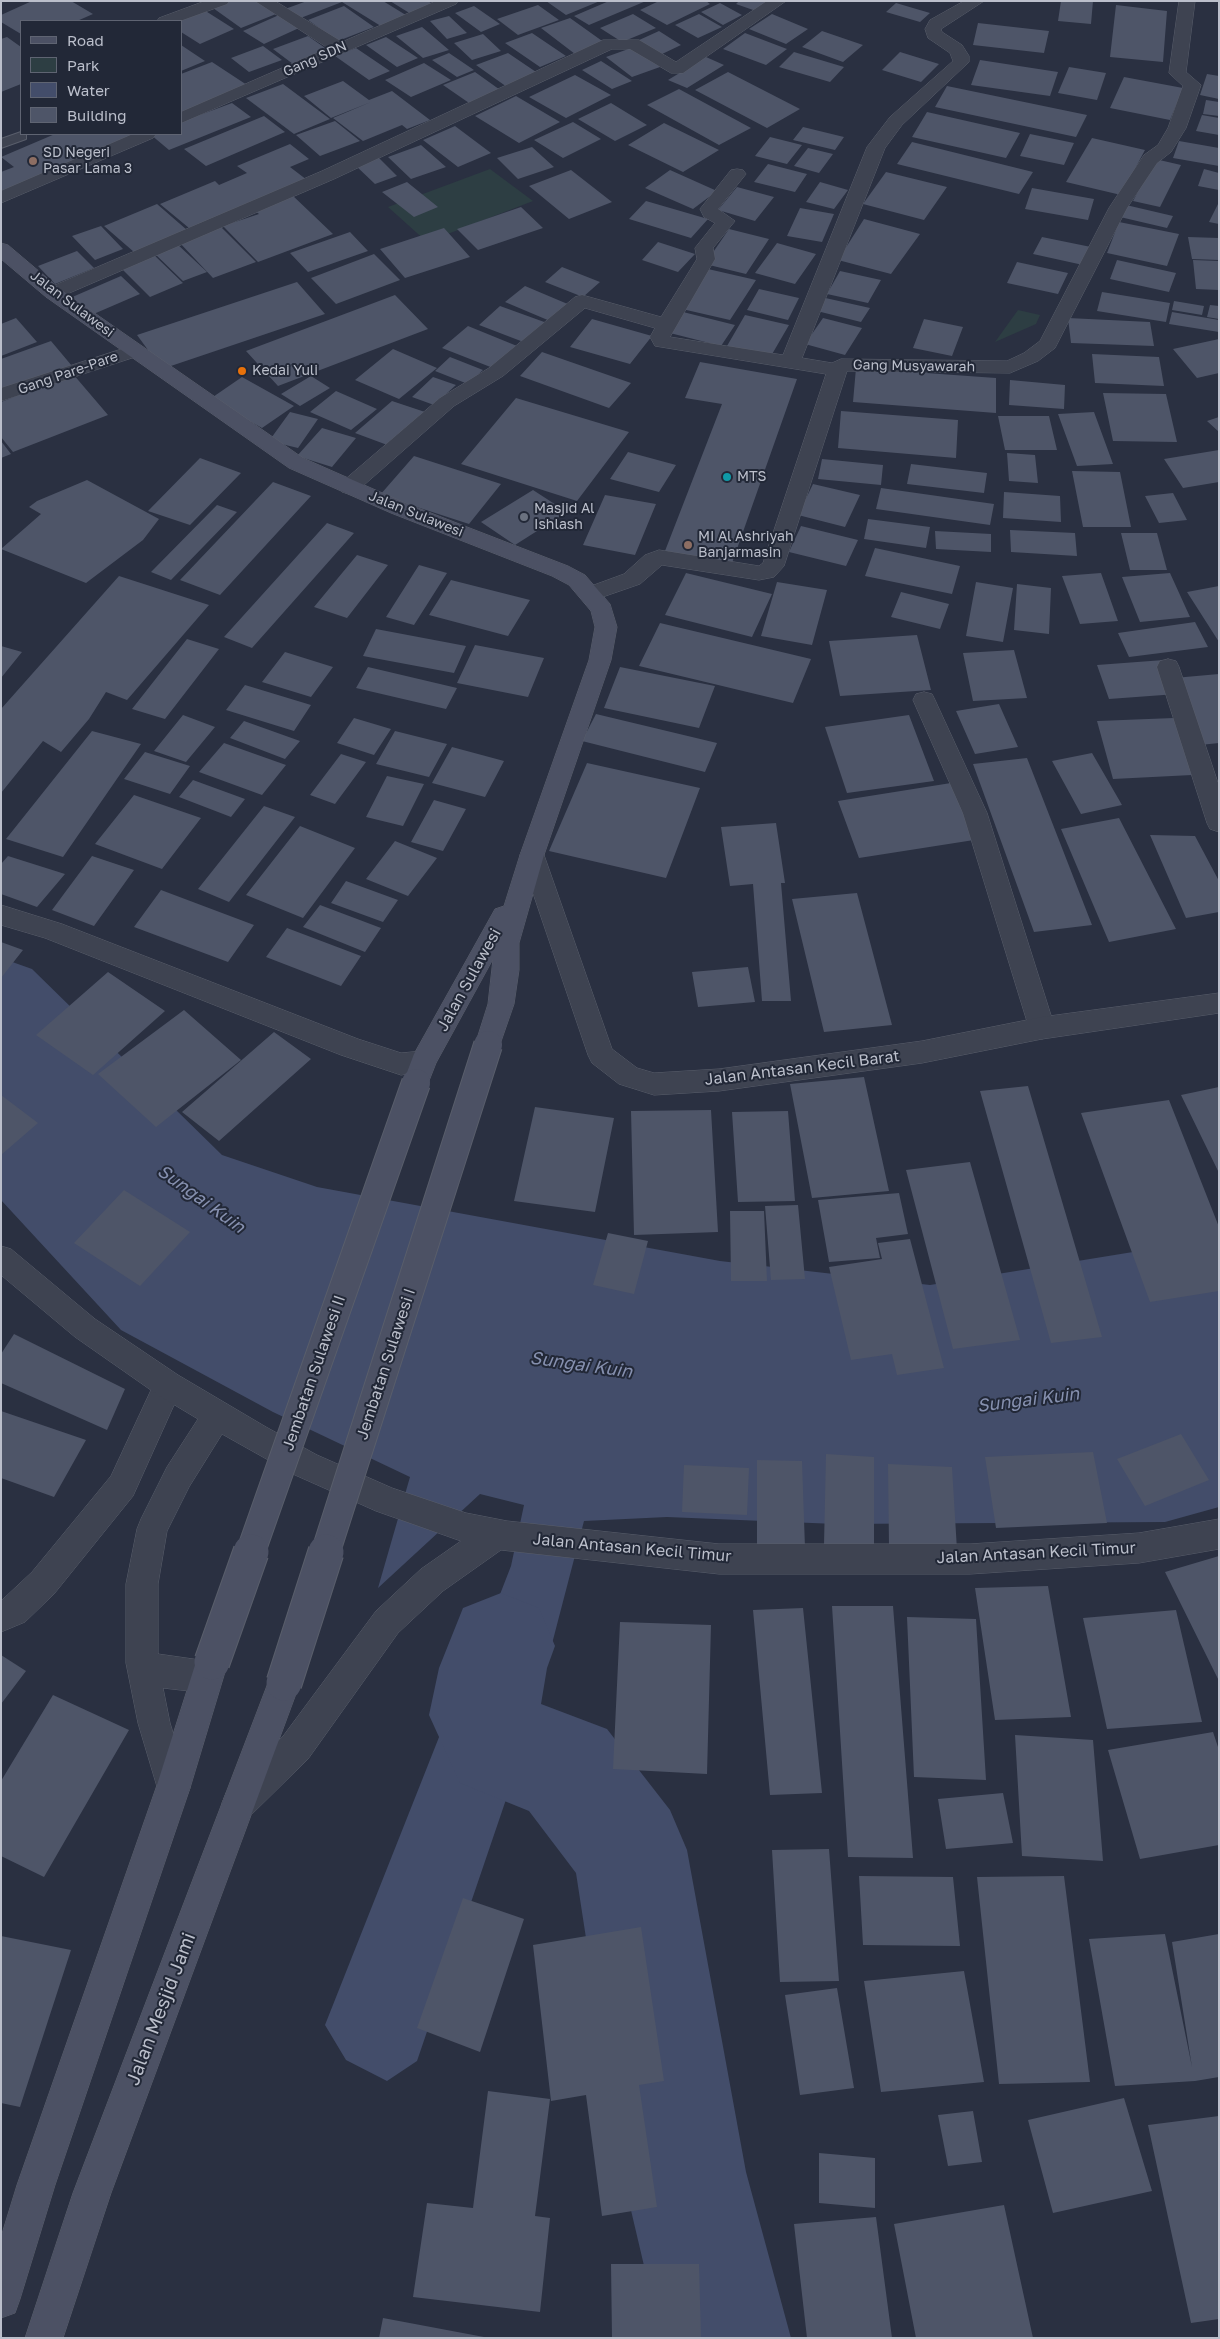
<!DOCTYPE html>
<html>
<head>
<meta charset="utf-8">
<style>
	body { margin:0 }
	#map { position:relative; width:1220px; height:2339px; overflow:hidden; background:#2a3041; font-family:"Golos Text",sans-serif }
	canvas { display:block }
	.frame { position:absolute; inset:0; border:2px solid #bbbfcb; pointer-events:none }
	.legend { position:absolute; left:20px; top:20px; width:162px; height:115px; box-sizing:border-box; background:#222837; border:1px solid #5f6472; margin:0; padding:6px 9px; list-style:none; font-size:15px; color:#bbbfcb }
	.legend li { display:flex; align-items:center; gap:10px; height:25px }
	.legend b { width:25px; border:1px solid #5f6472 }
</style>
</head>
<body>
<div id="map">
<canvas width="1220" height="2339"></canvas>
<div class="frame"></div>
<ul class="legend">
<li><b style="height:6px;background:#4c5164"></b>Road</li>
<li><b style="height:14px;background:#2d3e43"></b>Park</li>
<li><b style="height:14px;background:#434d6a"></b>Water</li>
<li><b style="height:14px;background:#4e5568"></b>Building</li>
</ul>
</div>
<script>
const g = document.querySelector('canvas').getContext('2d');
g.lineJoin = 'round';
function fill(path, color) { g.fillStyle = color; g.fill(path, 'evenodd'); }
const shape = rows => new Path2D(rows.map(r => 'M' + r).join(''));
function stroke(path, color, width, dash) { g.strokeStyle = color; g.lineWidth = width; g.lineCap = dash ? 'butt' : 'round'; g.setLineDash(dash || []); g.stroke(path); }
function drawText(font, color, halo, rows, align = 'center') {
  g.font = font + ' "Golos Text",sans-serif'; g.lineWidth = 4; g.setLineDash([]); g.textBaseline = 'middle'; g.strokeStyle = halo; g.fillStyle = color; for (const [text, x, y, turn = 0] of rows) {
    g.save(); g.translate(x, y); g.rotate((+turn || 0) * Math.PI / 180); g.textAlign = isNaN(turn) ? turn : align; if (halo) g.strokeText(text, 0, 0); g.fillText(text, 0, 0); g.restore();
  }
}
fill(shape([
	[490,169,533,201,427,242,388,207],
	[1018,310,1040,315,1036,324,995,342]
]), '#2d3e43');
fill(shape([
	[1,958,32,969,222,1155,317,1187,720,1261,930,1285,1219,1238,1219,1507,1165,1522,836,1524,667,1517,584,1521,529,1732,417,2061,387,2081,346,2060,325,2025,447,1717,478,1651,511,1566,524,1505,480,1494,378,1588,410,1477,273,1412,121,1330,1,1200]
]), '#434d6a');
fill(shape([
	[501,1593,539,1608,555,1646,547,1668,541,1704,607,1729,670,1810,687,1850,746,2172,791,2338,661,2338,622,2172,576,1873,529,1811,460,1783,429,1715,439,1668,463,1608,501,1593]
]), '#434d6a');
fill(shape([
	[32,1,71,1,93,14,77,21,21,21,21,34,1,22,1,15],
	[231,1,257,1,276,14,241,28,213,8],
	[307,1,383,1,409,17,384,28,342,2,298,19,285,9],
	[390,1,428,1,434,5,411,14],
	[546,1,600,1,566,15],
	[609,1,646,1,589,25,574,16],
	[659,1,706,1,710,4,667,25,640,10],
	[739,1,771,1,756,11,736,4],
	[1061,1,1093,1,1091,24,1058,21],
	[720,3,742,15,723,25,701,12],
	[896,3,930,13,920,22,886,12],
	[538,5,559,20,518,35,497,19],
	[1116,5,1167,11,1163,62,1110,57],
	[344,6,374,27,338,41,308,20],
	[474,6,500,24,481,32,455,13],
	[204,10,234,29,200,44,181,32,181,20],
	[633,14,656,28,622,42,600,28],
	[699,14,722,27,698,38,675,25],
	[772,14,808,29,786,44,749,29],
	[279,15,299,28,264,44,243,31],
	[449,16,467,33,447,39,430,21],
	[570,18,605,43,575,54,541,28],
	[978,23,1049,31,1044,53,973,45],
	[422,27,449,50,423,58,396,36],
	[659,31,681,45,660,55,637,41],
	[822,31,863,45,843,62,802,47],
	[532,33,566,56,540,67,505,43],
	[745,33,787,49,766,65,723,49],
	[483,34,501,51,472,60,454,43],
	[308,36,328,50,293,64,273,49],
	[7,37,21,47,21,84,1,92,1,39],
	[386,37,418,58,397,67,366,45],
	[181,45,205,61,181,71],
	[263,46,282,60,249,72,231,58],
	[634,47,660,67,632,77,606,57],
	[356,48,390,71,369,80,335,56],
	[794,52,844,67,830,82,779,67],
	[900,52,939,64,921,82,882,70],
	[449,53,474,70,457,77,432,60],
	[508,53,539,74,507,87,476,65],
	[706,57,724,65,687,88,668,80],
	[980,60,1058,72,1050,96,971,85],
	[601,61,632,81,612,89,582,70],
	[212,62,247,85,181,113,181,74],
	[424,63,451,80,411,97,385,80],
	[1069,67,1106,73,1097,100,1058,93],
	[475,72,503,92,472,105,443,85],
	[728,72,800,109,767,128,695,90],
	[1207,74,1219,76,1219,99,1200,95],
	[575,75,611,95,566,118,529,97],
	[1124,77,1183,88,1170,120,1110,108],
	[343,81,369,100,392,91,430,120,407,129,402,125,363,141,333,118,371,102,331,118,304,96],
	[283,84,330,119,294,134,246,98],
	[947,86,1087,115,1076,137,935,107],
	[679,89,751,128,719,145,647,105],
	[516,96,560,122,519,143,475,116],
	[1206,100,1219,102,1219,116,1203,114],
	[232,103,251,117,169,150,150,134,181,134,181,122],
	[611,103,647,125,615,141,578,119],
	[927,112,1020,133,1006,158,912,137],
	[1202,115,1219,118,1219,135,1196,131],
	[264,116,285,132,206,166,184,149],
	[335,121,360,141,320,156,296,135],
	[573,122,601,139,563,158,534,140],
	[664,123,719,150,683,172,628,145],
	[455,126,491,153,458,167,423,140],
	[803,127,844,137,835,150,793,140],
	[55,134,135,134,1,193,1,172,14,167,1,157],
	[1030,134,1074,143,1064,165,1020,156],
	[770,137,802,145,787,164,755,156],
	[1092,138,1145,150,1121,195,1066,182],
	[1179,141,1219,148,1219,166,1173,158],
	[912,142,1033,172,1019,194,897,164],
	[290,144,309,159,290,167,307,180,189,228,160,204,215,181,219,185,247,173,237,166],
	[421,145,446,167,411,179,388,157],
	[532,147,554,167,518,179,497,158],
	[808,148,833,154,819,173,794,166],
	[378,157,397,176,375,184,355,165],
	[1155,159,1181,165,1160,207,1133,201],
	[768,164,807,174,795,192,754,182],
	[1204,169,1219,173,1219,190,1198,186],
	[571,170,612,202,569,219,529,186],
	[670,170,717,191,693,209,645,188],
	[886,172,947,187,924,220,863,204],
	[407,182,438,207,414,217,382,192],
	[820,182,848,190,834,209,806,202],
	[737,187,774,197,755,221,718,210],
	[1032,188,1094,199,1088,220,1025,209],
	[291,194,333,234,258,262,223,226,259,214,252,208],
	[646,201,708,219,691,238,629,219],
	[1219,202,1219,224,1209,222],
	[157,204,187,230,134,252,104,226],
	[1126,205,1173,216,1167,228,1120,217],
	[521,207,543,228,478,250,457,229],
	[800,208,834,214,822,242,787,236],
	[864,219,920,234,891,274,838,260],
	[1119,222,1179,234,1167,266,1107,253],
	[101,226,123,249,95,260,72,236],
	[221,227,256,262,213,278,179,242],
	[444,228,470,257,405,278,380,249],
	[729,229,769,239,746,274,705,264],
	[350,232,368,251,308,272,290,253],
	[1042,237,1091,247,1083,265,1033,254],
	[1188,237,1219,238,1219,260,1192,259],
	[658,242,695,254,678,272,642,260],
	[176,243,207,272,183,281,153,252],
	[777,243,816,254,795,284,755,273],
	[77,251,94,268,55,284,38,266],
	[153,254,183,283,150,297,120,267],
	[374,254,400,280,336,304,311,278],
	[1117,260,1176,273,1169,292,1110,279],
	[1193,260,1219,261,1219,290,1196,289],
	[1017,262,1068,273,1058,294,1007,283],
	[562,267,600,282,583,297,545,282],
	[708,269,756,280,730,320,682,309],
	[840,271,881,280,868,303,827,294],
	[121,276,140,294,89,316,70,298],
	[297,282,325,314,162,369,137,335],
	[525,286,570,305,550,321,505,302],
	[759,289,799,298,788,320,747,310],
	[1102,292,1170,303,1166,322,1097,311],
	[395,295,428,329,278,386,246,351],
	[821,297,870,308,861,322,813,310],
	[1174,301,1204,306,1202,315,1172,310],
	[1210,305,1219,306,1219,319,1207,317],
	[500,306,547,323,526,343,479,325],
	[683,312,735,325,721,346,670,333],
	[1172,312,1219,320,1219,332,1169,324],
	[745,315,789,325,771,356,727,346],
	[16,318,37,342,1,356,1,324],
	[823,318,862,328,845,355,805,344],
	[1068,318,1150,322,1154,346,1071,343],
	[592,319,652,336,630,364,570,347],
	[924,319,963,327,952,356,913,348],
	[468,326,517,346,493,368,442,348],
	[1219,339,1219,373,1197,378,1173,349],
	[51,341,72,366,1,392,1,359],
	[393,349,437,368,399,399,355,380],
	[542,352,631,383,609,408,520,376],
	[1092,354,1159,357,1164,386,1095,383],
	[450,357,483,370,468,384,435,371],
	[700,362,797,379,732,563,665,551,722,404,685,398],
	[856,368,996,378,996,413,853,402],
	[73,374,108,415,13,452,1,437,1,402],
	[311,376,330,388,300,406,281,394],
	[242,377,294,406,262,428,210,399],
	[433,377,456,385,434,405,412,397],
	[1010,380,1065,385,1064,409,1009,405],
	[336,391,377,409,351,430,310,412],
	[1103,393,1166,394,1177,442,1113,441],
	[516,398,629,432,577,501,461,464],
	[392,401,425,412,390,446,355,433],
	[841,411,958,420,956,458,838,448],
	[290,412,318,419,298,448,269,441],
	[1094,412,1113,464,1077,466,1058,414],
	[998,416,1049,416,1057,450,1005,450],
	[1219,417,1219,432,1207,421],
	[322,428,356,438,332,467,297,456],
	[1,441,11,454,1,458],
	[1219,450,1219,482,1183,488,1164,459],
	[628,452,676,465,659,492,610,479],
	[1007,453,1035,455,1038,483,1009,481],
	[414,456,501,484,469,524,380,495],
	[200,458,241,473,190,525,148,511],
	[822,459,883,465,881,485,818,479],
	[911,464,987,473,984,493,907,484],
	[1072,471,1120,472,1131,527,1083,527],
	[87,480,159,519,143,540,86,583,1,549,41,514,29,507,37,501],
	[273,482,311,496,220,595,180,580],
	[813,484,860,495,845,527,798,515],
	[881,488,994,504,990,525,876,509],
	[533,490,567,512,515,545,481,522],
	[1004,492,1060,496,1061,522,1003,518],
	[1173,493,1187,520,1159,523,1145,496],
	[605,495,656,504,635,555,583,545],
	[217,505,237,512,171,580,151,572],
	[868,519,930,527,926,548,864,539],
	[327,523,354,533,252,648,224,637],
	[801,526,858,540,846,566,789,552],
	[1010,530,1075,533,1077,556,1011,552],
	[935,531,991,534,991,552,936,549],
	[1121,533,1157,533,1167,570,1130,570],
	[875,548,960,566,952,594,865,576],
	[357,555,388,565,347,618,314,607],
	[419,565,447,573,414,625,386,617],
	[686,573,772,594,752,637,665,615],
	[1101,573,1118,621,1080,624,1062,576],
	[1170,573,1190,617,1140,622,1122,577],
	[119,576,209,605,127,700,106,692,89,719,61,752,43,741,1,793,1,709],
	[451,580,530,600,508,636,429,615],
	[777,582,827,590,812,645,761,636],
	[976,582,1013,588,1003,642,966,636],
	[1017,584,1051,588,1049,634,1014,630],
	[1219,586,1219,642,1187,592],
	[901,592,949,604,940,629,891,617],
	[1195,622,1208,647,1129,657,1118,633],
	[660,623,811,659,793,703,639,666],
	[376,629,466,646,454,673,363,656],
	[917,635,931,690,840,696,829,641],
	[187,639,219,649,165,719,132,709],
	[475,645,544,658,528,697,457,683],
	[1,646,22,652,1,678],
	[1014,650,1027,698,973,701,963,653],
	[285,652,333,667,311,697,262,682],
	[1164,660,1177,694,1109,699,1097,665],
	[368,667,457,688,446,709,356,688],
	[620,667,715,686,699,728,604,708],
	[1219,674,1219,743,1200,745,1174,678],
	[245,685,311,705,294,731,226,710],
	[999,704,1018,747,975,754,956,711],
	[596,714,717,743,705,772,582,741],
	[183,715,215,727,186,762,154,751],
	[909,715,934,781,847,793,825,727],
	[354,718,391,729,374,755,337,743],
	[1174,718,1192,775,1113,779,1097,721],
	[244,721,300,741,285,759,230,738],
	[92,731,141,744,63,857,6,839],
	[395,731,447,744,429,777,376,764],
	[224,743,286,765,262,795,199,772],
	[452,747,504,761,485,797,432,783],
	[145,752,190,766,170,794,124,779],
	[1092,753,1122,805,1081,814,1052,761],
	[341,754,366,762,335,804,310,795],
	[1027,758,1092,925,1034,932,973,764],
	[587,763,700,788,666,878,549,851],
	[387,776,424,784,403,826,366,817],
	[193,780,245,799,231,817,179,797],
	[951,783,974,840,859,858,838,801],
	[134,795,201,818,162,869,95,844],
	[434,800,466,809,443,851,411,842],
	[264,806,295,817,229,902,198,889],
	[1119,818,1176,929,1109,942,1061,829],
	[776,823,785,883,781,883,791,1001,762,1001,753,884,730,886,721,827],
	[300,826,355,848,303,918,246,895],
	[1150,835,1195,836,1219,881,1219,912,1186,918],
	[395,841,437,858,408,896,366,879],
	[8,856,65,874,37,907,1,894,1,864],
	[92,856,134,870,94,926,52,910],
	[346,881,398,900,383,922,331,903],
	[161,890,254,925,228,962,134,927],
	[857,893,892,1025,824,1032,792,899],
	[320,905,381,928,365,952,303,927],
	[287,928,361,956,341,986,266,957],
	[1,942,23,950,1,978],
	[748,967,755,1002,698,1007,692,972],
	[108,972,165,1011,93,1075,36,1035],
	[184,1010,241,1060,156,1127,98,1074],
	[274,1032,311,1059,219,1141,182,1112],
	[864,1077,889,1191,812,1198,790,1084],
	[1028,1086,1102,1337,1051,1343,980,1091],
	[1219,1087,1219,1173,1181,1095],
	[1,1095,38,1123,1,1155],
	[1169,1100,1219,1227,1219,1291,1150,1302,1081,1113],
	[535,1107,614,1118,595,1212,514,1201],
	[711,1110,718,1232,634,1235,631,1111],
	[788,1111,795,1201,738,1202,732,1112],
	[970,1162,1020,1340,953,1349,906,1170],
	[124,1190,190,1232,140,1286,74,1243],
	[899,1193,908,1234,876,1238,880,1258,829,1262,818,1200],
	[798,1205,805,1279,771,1280,765,1206],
	[730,1211,764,1211,767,1281,731,1281],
	[608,1233,648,1241,634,1294,593,1285],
	[910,1239,944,1368,897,1375,892,1354,851,1360,829,1267,882,1259,878,1243],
	[14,1334,125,1389,107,1430,1,1383,1,1354],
	[1,1411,86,1440,54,1497,1,1478],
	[1181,1434,1209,1480,1145,1506,1117,1459],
	[1093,1452,1107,1523,996,1528,985,1457],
	[826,1454,874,1457,874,1550,824,1545],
	[757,1460,802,1461,805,1548,757,1547],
	[888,1464,952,1467,957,1550,889,1547],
	[684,1465,749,1468,747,1515,682,1512],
	[1219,1556,1219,1681,1165,1572],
	[1048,1586,1071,1717,995,1720,975,1588],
	[832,1606,893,1606,913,1858,848,1857],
	[803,1608,822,1793,770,1795,753,1610],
	[1176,1610,1202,1722,1107,1729,1083,1618],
	[907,1617,976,1619,986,1780,914,1777],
	[620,1622,711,1625,707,1774,613,1769],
	[1,1655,26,1671,1,1704],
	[53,1695,129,1730,44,1877,1,1856,1,1781],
	[1213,1732,1219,1750,1219,1845,1140,1859,1108,1750],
	[1015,1735,1093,1740,1103,1861,1022,1856],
	[1003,1793,1013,1843,946,1849,938,1799],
	[829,1849,839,1981,780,1982,772,1850],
	[859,1876,953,1877,960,1946,863,1945],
	[1064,1876,1090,2082,999,2084,977,1877],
	[463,1898,524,1919,480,2052,417,2028],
	[641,1927,664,2081,639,2085,657,2207,602,2216,586,2095,551,2101,533,1945],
	[1165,1934,1192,2067,1172,1942,1219,1934,1219,2077,1195,2081,1115,2086,1089,1939],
	[1,1936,71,1950,20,2107,1,2103],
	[964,1971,984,2082,881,2092,864,1981],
	[837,1988,854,2088,800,2095,785,1995],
	[488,2091,550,2099,535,2216,550,2218,540,2312,413,2297,427,2203,473,2208],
	[1124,2098,1152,2191,1053,2213,1028,2120],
	[973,2111,982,2162,948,2166,938,2115],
	[1219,2116,1219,2319,1191,2323,1148,2125],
	[819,2153,875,2158,875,2208,819,2203],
	[1004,2205,1033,2338,916,2338,894,2224],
	[876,2217,892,2338,807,2338,794,2224],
	[611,2264,699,2264,701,2338,612,2338],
	[383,2318,484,2337,484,2338,379,2338]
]), '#4e5568');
const service = shape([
	[21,132,26,134,26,139,1,148,1,139,21,132]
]);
const minor = shape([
	[205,1,229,1,227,4,180,21,157,21,159,18,205,1],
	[255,1,275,1,342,42,436,1,458,1,456,4,181,123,181,112,328,48,255,1],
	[767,1,786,1,683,73,671,73,630,49,612,49,334,179,60,297,46,297,43,293,46,289,322,171,603,40,639,40,676,62,767,1],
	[964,1,984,1,941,29,942,32,962,45,969,56,969,62,902,125,885,148,802,358,832,363,841,359,1007,361,1024,353,1040,341,1109,208,1144,155,1158,145,1168,128,1183,86,1169,73,1179,1,1195,1,1186,72,1201,85,1186,128,1171,152,1157,163,1127,208,1055,348,1038,361,1010,373,847,371,784,566,774,577,759,580,662,565,640,584,591,601,583,599,580,594,583,589,624,574,645,555,659,550,759,566,763,563,826,374,655,346,650,337,655,328,585,308,503,376,454,406,356,492,349,494,342,492,339,487,342,482,440,398,489,368,575,297,582,295,661,317,697,259,695,248,715,223,704,217,700,209,731,170,737,169,743,170,746,174,718,209,735,221,713,248,715,259,670,337,783,355,867,147,890,117,953,61,950,53,928,38,925,29,930,20,964,1],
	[133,134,156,134,153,138,1,203,1,191,133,134],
	[134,345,141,347,144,351,141,355,1,401,1,388,134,345],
	[1168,659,1176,661,1179,667,1219,786,1219,832,1210,829,1207,823,1157,667,1160,661,1168,659],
	[924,692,932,694,935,700,987,813,1055,1028,1051,1035,1042,1039,1033,1035,1029,1028,963,813,913,700,916,694,924,692],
	[168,1372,178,1375,183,1385,133,1496,54,1594,25,1622,1,1632,1,1601,32,1572,111,1476,158,1375,168,1372]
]);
const tertiary = shape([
	[532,846,541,848,544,855,612,1049,637,1068,654,1073,719,1069,922,1041,1042,1017,1219,993,1219,1013,1042,1039,922,1063,719,1091,654,1095,619,1084,592,1063,588,1055,520,855,523,848,532,846],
	[1,905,62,924,358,1039,401,1053,423,1051,432,1054,436,1062,432,1070,401,1075,341,1055,45,938,1,925,1,905],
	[1,1246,11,1249,95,1319,178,1375,266,1427,317,1455,392,1488,466,1513,507,1521,719,1544,970,1544,1139,1533,1219,1519,1219,1549,1139,1563,970,1574,719,1574,501,1550,443,1591,398,1633,308,1759,251,1815,239,1820,227,1815,222,1803,227,1791,284,1735,376,1611,421,1569,461,1541,376,1511,295,1475,222,1434,189,1487,167,1531,158,1584,158,1654,207,1661,218,1666,223,1677,218,1688,207,1693,163,1688,170,1723,190,1788,185,1800,173,1805,161,1800,138,1723,126,1663,126,1584,137,1529,141,1519,167,1467,198,1419,158,1395,75,1337,1,1275,1,1246]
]);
const secondary = shape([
	[1,243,8,245,60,289,303,458,405,503,568,566,585,575,610,604,617,627,611,660,544,855,519,943,519,970,514,1004,497,1053,488,1056,479,1053,475,1045,488,1004,493,959,436,1063,425,1091,416,1094,407,1091,403,1083,414,1054,495,909,504,906,520,855,589,660,595,627,591,611,569,585,552,576,391,513,289,468,46,297,1,259,1,243],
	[212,1646,223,1651,228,1662,190,1788,55,2185,20,2299,15,2313,1,2318,1,2237,17,2185,156,1788,196,1662,201,1651,212,1646],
	[284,1667,295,1672,300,1683,111,2193,63,2338,25,2338,73,2193,268,1683,273,1672,284,1667]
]);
stroke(service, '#595e6b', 2);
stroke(minor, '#595e6b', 1);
stroke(tertiary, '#595e6b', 1);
stroke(secondary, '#595e6b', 1);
fill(service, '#3e4351');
fill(minor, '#3e4351');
fill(tertiary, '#3e4351');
fill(secondary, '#4c5164');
const secondaryBridgeFar1 = shape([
	[250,1554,416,1083],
	[325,1554,488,1045]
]);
const secondaryBridge = shape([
	[212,1662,251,1552],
	[284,1683,326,1552]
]);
stroke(secondaryBridgeFar1, '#595e6b', 30, []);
stroke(secondaryBridge, '#595e6b', 37, []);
stroke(secondaryBridgeFar1, '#4c5164', 28);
stroke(secondaryBridge, '#4c5164', 35);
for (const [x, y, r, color] of [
	[33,161,5,"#8d6e63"],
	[242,371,5,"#e8710a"],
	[727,477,5,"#0f9aa8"],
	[524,517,5,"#6b7280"],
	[688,545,5,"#8d6e63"]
]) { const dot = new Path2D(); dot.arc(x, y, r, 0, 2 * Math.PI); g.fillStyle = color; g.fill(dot); stroke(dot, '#222837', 2); }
drawText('14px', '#bbbfcb', '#222837', [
	["Gang SDN",315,59,-24],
	["Jalan Sulawesi",72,304,37],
	["Gang Musyawarah",914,366,1],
	["Gang Pare-Pare",68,373,-19],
	["Jalan Sulawesi",416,514,22]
]);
drawText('14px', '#bbbfcb', '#222837', [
	["SD Negeri",43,153],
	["Pasar Lama 3",43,169],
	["Kedai Yuli",252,371],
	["MTS",737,477],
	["Masjid Al",534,509],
	["Ishlash",534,525],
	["MI Al Ashriyah",698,537],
	["Banjarmasin",698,553]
], 'left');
drawText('16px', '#bbbfcb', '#222837', [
	["Jalan Sulawesi",469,980,-61],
	["Jalan Antasan Kecil Barat",802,1068,-7],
	["Jembatan Sulawesi I",386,1364,-72],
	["Jembatan Sulawesi II",314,1373,-71],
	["Jalan Antasan Kecil Timur",632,1548,5],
	["Jalan Antasan Kecil Timur",1036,1553,-3]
]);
drawText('italic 18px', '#8690af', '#222837', [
	["Sungai Kuin",201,1199,36],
	["Sungai Kuin",581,1365,8],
	["Sungai Kuin",1028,1400,-7]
]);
drawText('19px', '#bbbfcb', '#222837', [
	["Jalan Mesjid Jami",161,2009,-69]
]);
</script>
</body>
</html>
